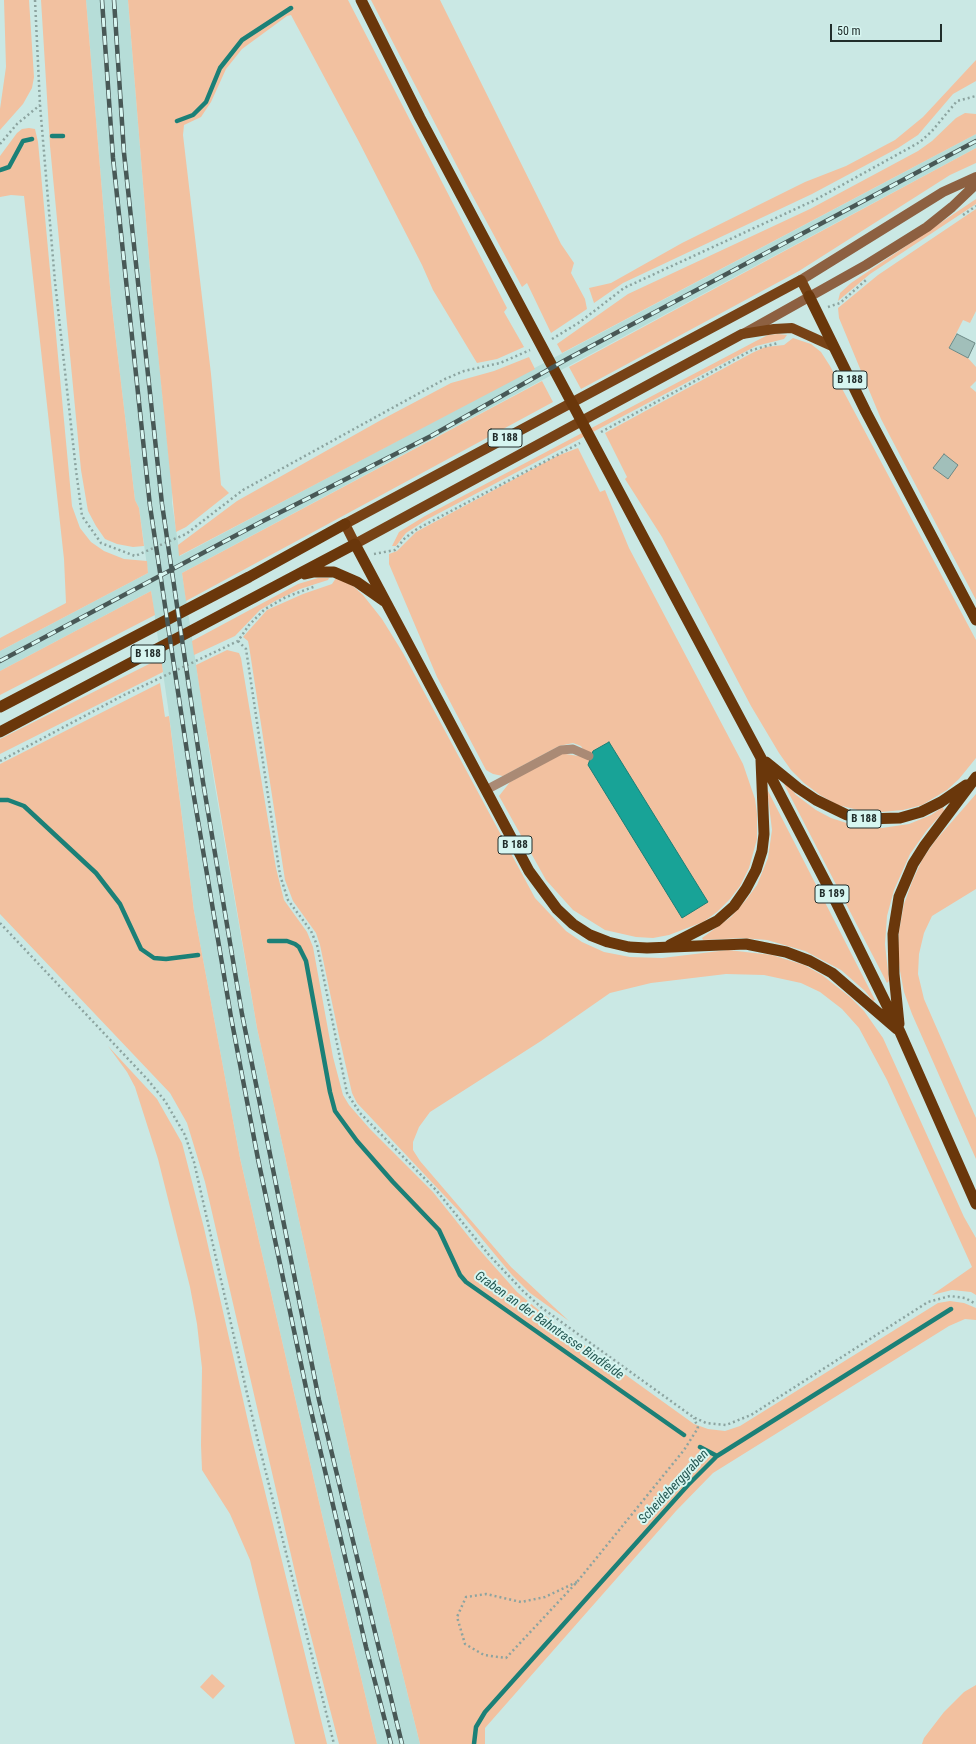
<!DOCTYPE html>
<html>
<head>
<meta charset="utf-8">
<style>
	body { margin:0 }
	#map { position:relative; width:976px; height:1744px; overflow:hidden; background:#cae8e4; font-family:"Roboto Condensed",sans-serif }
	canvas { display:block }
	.scale { position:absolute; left:830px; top:24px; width:112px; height:18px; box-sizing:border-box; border:2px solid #212d2b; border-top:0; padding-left:5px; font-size:12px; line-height:14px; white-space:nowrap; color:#212d2b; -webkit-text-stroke:3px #d7f6f1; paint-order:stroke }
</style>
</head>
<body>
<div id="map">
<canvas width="976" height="1744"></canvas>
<div class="scale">50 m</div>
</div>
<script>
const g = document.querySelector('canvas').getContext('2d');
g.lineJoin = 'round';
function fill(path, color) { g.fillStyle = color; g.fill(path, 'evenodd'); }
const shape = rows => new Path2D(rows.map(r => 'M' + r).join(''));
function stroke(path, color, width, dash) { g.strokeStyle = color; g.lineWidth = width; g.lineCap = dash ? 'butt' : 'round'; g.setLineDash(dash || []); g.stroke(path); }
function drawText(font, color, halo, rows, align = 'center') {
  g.font = font + ' "Roboto Condensed",sans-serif'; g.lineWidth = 4; g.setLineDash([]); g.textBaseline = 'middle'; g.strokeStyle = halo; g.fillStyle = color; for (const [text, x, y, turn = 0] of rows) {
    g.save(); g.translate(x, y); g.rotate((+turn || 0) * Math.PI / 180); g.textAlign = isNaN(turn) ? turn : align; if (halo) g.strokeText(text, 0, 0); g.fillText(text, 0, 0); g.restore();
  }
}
fill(shape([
	[86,0,128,0,152,294,172,487,172,503,180,556,976,134,976,148,182,573,214,781,257,1028,364,1518,420,1744,377,1744,325,1528,240,1158,194,911,168,707,151,591,0,671,0,651,148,573,139,508,135,500,111,299]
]), '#b6ddd8');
fill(shape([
	[4,0,29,0,34,77,32,88,23,104,0,130,0,109,6,67],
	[41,0,86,0,111,299,135,500,139,508,144,546,133,547,117,544,105,539,96,526,88,511,81,470,50,146],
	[128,0,348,0,507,308,504,312,524,347,497,359,477,363,433,290,422,265,358,140,291,15,287,16,242,49,226,69,211,102,201,117,184,125,183,135,211,374,221,485,229,493,186,527,176,532,152,294],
	[371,0,440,0,561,244,574,263,571,273,585,299,587,309,551,333,527,283,522,287,471,193],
	[976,60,976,81,953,94,918,135,898,148,812,194,623,283,594,303,589,288,611,283,682,243,805,182,846,166,895,140,923,117],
	[965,113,976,114,976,134,562,353,557,344,628,294,810,209,918,151,932,141,956,118],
	[29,128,35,129,38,142,72,506,80,528,91,542,104,551,124,559,147,561,148,573,0,651,0,638,66,603,64,559,24,196,11,195,0,197,0,156,17,133,22,129],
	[976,148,976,163,950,175,799,271,581,389,569,367],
	[976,199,976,204,870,274,838,301,840,293,851,283],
	[976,209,976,311,970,323,963,320,949,348,968,358,976,367,976,381,970,387,976,392,976,600,881,419,839,318,838,308,878,275],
	[778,334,787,335,784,339,756,346,426,520,406,533,396,546,392,546,399,532,425,516,756,341,768,335],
	[793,338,811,344,821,352,830,366,976,640,976,758,959,779,947,790,922,805,903,810,870,813,838,805,820,795,804,783,791,770,779,753,751,706,662,537,625,479,627,477,605,433,752,353,765,347,784,345],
	[529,357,535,369,179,556,178,545,237,501,381,420,451,383,494,371],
	[542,381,553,402,186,601,182,573],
	[578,448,600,492,605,490,629,548,743,764,755,799,757,814,757,839,749,868,740,886,730,899,717,912,703,922,669,935,653,938,636,937,605,930,573,910,546,880,499,796,510,782,560,753,578,756,582,755,584,751,581,746,573,743,559,746,503,776,493,774,486,770,437,677,389,564,389,554,397,551,416,532,557,456],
	[318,578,329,578,328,580,300,589,277,600,260,610,235,636,194,655,192,641,298,584],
	[336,578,353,586,363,595,382,619,403,653,535,898,566,931,582,942,604,952,630,957,662,958,728,950,772,955,804,965,822,975,850,997,864,1011,883,1038,964,1217,976,1238,976,1295,971,1292,952,1290,932,1295,972,1267,887,1080,859,1028,842,1009,820,992,801,983,764,975,726,974,651,983,610,993,541,1041,430,1112,419,1127,413,1142,413,1150,420,1161,511,1267,569,1321,530,1293,512,1275,458,1210,357,1103,352,1093,339,1036,320,945,316,933,293,901,285,880,249,646,248,641,243,637,267,610,303,594,332,584],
	[151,591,155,615,0,695,0,671],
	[227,650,239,653,241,658,276,868,284,900,307,932,313,947,333,1057,343,1095,349,1105,370,1129,433,1192,477,1247,517,1292,559,1327,694,1424,708,1429,725,1431,740,1426,938,1303,950,1301,964,1303,976,1308,976,1320,965,1319,949,1326,713,1473,676,1511,485,1728,485,1744,420,1744,364,1518,257,1028,203,711,196,665],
	[161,658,163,672,0,754,0,739],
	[160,683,165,717,169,716,194,911,240,1158,325,1528,377,1744,339,1744,300,1594,205,1182,187,1123,170,1093,0,914,0,764],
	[786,783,796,795,816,810,831,818,856,826,882,828,909,824,931,815,943,807,944,811,927,830,910,854,894,890,887,916,885,944,889,981,887,983,784,784],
	[767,789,875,1000,873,1001,865,991,841,970,805,951,767,940,742,938,703,940,702,938,731,917,746,900,757,885,768,858,772,830],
	[976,794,976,889,932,916,924,933,919,954,918,974,924,999,976,1118,976,1159,912,1014,904,992,900,971,898,954,899,932,904,904,912,882,922,860,935,841],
	[108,1046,157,1099,182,1143,204,1228,252,1439,327,1744,295,1744,250,1560,230,1514,202,1470,201,1445,202,1368,197,1324,190,1287,158,1159,135,1087,127,1072],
	[212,1674,225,1686,213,1699,200,1687],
	[976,1685,976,1744,922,1744,924,1738,944,1712,964,1692]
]), '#f2c1a0');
const water = shape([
	[609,742,708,902,682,918,588,765,593,751,609,742]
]);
fill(water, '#18a397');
stroke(water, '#1b8077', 1);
stroke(shape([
	[177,121,193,115,206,102,220,68,242,40,291,8],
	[52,136,63,136],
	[0,170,9,167,23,141,32,139],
	[0,800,8,800,24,806,96,873,120,904,141,949,154,958,166,959,198,955],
	[269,941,287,941,295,944,299,947,306,961,330,1092,335,1111,357,1141,393,1182,439,1230,460,1275,466,1282,684,1435],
	[700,1447,717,1456],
	[474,1744,476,1727,485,1712,688,1485,717,1456,951,1309]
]), '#1b8077', 4.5);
const building = shape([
	[957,334,975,343,968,358,949,348,957,334],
	[944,454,958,465,948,479,933,468,944,454]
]);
fill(building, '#a1bfba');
stroke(building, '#6d8985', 1);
stroke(shape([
	[35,0,40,105,55,282,76,470,82,516,101,543,135,556,186,534,243,490,445,379,464,371,500,363,530,350],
	[0,144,17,124,40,105],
	[963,215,976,206],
	[828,307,840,303,866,280],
	[552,339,580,322,624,288,815,200,920,142,932,131,957,101,976,96],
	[601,432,752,350,778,343],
	[374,554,395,550,405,538,417,529,580,443],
	[238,641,246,649,280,875,288,900,311,931,317,945,347,1093,360,1113,436,1190,489,1255,523,1291,542,1308,693,1417,706,1423,726,1425,751,1415,928,1302,950,1296,965,1298,976,1304],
	[0,761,122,696,238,641,249,625,265,609,286,597,316,586],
	[0,923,148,1080,165,1101,185,1135,194,1162,257,1437,334,1744],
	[577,1582,545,1597,521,1602,486,1594,466,1597,457,1617,465,1644,484,1655,506,1658,577,1582,684,1450,698,1428,694,1418]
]), '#8ca4a0', 2.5, [2, 3]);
stroke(shape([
	[486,790,561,750,573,749,589,756]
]), '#aa8a75', 9);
stroke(shape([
	[801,280,943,192,976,177],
	[743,334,866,265,927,227,952,207,976,184]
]), '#8d6041', 10);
stroke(shape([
	[809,296,801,280,345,524,355,544,742,334,774,329,792,328,834,347]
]), '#774216', 10);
stroke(shape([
	[361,0,420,118,761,758,834,898,900,1032,976,1204],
	[809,296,866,412,976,620],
	[305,574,314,572,334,572,357,582,384,601],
	[0,707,249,577,345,524],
	[0,732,355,544,529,871,557,909,573,924,590,935,608,942,629,947,647,948,746,944,786,952,810,961,832,973,897,1029],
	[766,762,798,788,816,800,847,815,864,819,900,818,921,812,941,802,966,785],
	[670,945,717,921,734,906,746,889,756,870,762,851,764,834,761,760],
	[899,1024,894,974,893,934,899,897,913,864,925,845,976,777]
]), '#6a370b', 11);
const rail = shape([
	[102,0,113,158,150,506,192,785,231,1017,258,1159,309,1402,366,1647,391,1744],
	[114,0,124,153,162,504,203,782,242,1014,319,1400,402,1744],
	[0,661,261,522,431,436,569,358,976,141]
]);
stroke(rail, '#485856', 4.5);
stroke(rail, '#d7f6f1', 3, [9]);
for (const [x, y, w] of [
	[850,380,34],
	[505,438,34],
	[148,654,34],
	[864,819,34],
	[515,845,34],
	[832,894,34]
]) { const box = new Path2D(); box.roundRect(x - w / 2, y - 9, w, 18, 3); g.fillStyle = '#d7f6f1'; g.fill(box); stroke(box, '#212d2b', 1); }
drawText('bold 11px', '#212d2b', null, [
	["B 188",850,380],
	["B 188",505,438],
	["B 188",148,654],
	["B 188",864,819],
	["B 188",515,845],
	["B 189",832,894]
]);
drawText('italic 13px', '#245751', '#d7f6f1', [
	["Graben an der Bahntrasse Bindfelde",549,1326,35],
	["Scheideberggraben",674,1487,-47]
]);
</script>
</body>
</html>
